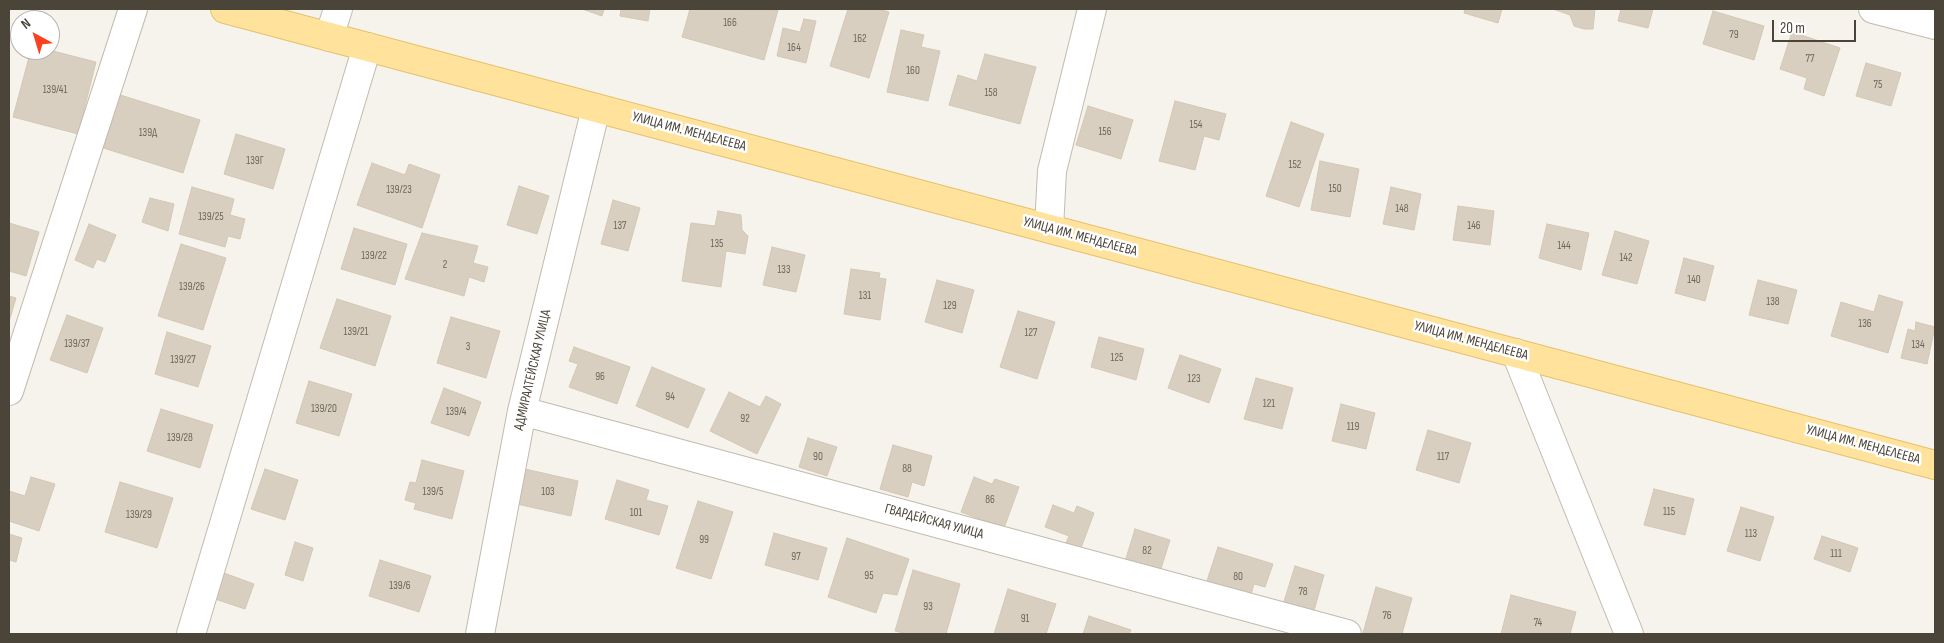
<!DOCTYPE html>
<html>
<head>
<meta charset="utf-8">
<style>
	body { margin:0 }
	#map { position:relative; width:1944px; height:643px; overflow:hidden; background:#f6f3ec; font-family:"Sofia Sans Condensed",sans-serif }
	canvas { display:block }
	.frame { position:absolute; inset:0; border:10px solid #4b4439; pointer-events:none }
	.north { position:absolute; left:10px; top:10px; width:50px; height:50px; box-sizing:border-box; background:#fff; border:1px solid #b7b4b0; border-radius:50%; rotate:321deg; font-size:14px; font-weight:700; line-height:20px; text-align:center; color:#4b4439 }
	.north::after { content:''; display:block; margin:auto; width:18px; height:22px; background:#fc3f1d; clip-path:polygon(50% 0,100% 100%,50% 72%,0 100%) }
	.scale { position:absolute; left:1772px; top:20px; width:84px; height:22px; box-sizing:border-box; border:2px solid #4b4439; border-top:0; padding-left:6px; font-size:15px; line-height:18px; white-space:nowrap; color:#4b4439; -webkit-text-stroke:4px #fff; paint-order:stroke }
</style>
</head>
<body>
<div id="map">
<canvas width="1944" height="643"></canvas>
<div class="frame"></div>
<div class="north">N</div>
<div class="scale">20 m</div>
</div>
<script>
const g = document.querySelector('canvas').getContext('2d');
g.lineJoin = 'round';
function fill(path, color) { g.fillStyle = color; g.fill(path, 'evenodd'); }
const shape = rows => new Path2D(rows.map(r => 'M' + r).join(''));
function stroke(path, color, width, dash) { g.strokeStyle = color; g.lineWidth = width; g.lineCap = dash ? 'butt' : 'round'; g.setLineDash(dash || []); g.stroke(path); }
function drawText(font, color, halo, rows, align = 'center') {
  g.font = font + ' "Sofia Sans Condensed",sans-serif'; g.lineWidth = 5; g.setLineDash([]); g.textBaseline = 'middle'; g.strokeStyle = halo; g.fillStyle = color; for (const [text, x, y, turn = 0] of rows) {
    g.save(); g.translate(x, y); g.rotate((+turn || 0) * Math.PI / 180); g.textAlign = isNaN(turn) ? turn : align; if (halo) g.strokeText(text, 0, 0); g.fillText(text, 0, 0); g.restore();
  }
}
const building = shape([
	[582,9,604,9,602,16,582,9],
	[621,9,650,9,648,21,620,16,621,9],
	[690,9,778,10,764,60,682,37,690,9],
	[848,9,878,9,889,12,869,78,830,66,848,9],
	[1465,9,1502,9,1498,23,1464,13,1465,9],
	[1553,9,1595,9,1593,29,1584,29,1574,26,1570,15,1553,9],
	[1621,9,1653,9,1648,28,1618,21,1621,9],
	[1713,11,1764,26,1754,60,1703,44,1713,11],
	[804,19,816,21,806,63,777,56,783,28,800,32,804,19],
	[901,30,924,35,921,47,940,51,928,101,887,92,901,30],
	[1792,32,1840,48,1824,96,1804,89,1807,78,1780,69,1792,32],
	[31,50,49,50,96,62,78,134,13,117,31,50],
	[985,54,1036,67,1020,124,949,105,958,75,977,81,985,54],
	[1866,63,1901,73,1891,106,1856,96,1866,63],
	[114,93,200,120,183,173,97,146,114,93],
	[1175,101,1226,114,1219,140,1204,136,1195,170,1159,161,1175,101],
	[1088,106,1133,120,1121,159,1076,145,1088,106],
	[1291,122,1324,134,1299,207,1266,196,1291,122],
	[236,134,285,149,273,189,224,174,236,134],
	[1320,161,1359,169,1350,217,1311,210,1320,161],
	[372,163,405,175,409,164,440,175,422,228,357,205,372,163],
	[519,186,549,196,537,234,507,225,519,186],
	[192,187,234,199,230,215,245,219,240,239,228,236,225,247,179,234,192,187],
	[1391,187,1421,194,1414,230,1383,224,1391,187],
	[150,198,174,204,168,231,142,222,150,198],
	[613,200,640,208,628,251,601,244,613,200],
	[1458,206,1494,211,1490,245,1453,240,1458,206],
	[718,211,741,215,742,230,748,236,745,254,726,251,721,287,682,281,691,223,715,226,718,211],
	[9,223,39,232,26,276,9,271,9,223],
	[89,224,116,235,105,262,97,259,93,268,75,260,89,224],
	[1547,224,1589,233,1581,270,1539,258,1547,224],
	[354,228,407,244,395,285,341,269,354,228],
	[1615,231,1649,241,1637,284,1602,275,1615,231],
	[422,233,478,246,473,263,488,267,484,282,469,277,464,296,405,279,422,233],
	[181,244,226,258,203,330,158,316,181,244],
	[772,247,805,255,796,292,763,285,772,247],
	[1684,258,1714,266,1705,301,1675,293,1684,258],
	[851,269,880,273,879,278,886,279,880,320,844,314,851,269],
	[937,280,974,290,962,333,925,322,937,280],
	[1758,280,1797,290,1788,324,1749,315,1758,280],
	[1879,295,1903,302,1888,353,1831,336,1841,302,1874,312,1879,295],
	[9,296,16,298,9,322,9,296],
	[337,299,391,316,375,366,320,348,337,299],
	[1018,311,1055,322,1037,379,1000,367,1018,311],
	[67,315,103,328,87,373,50,360,67,315],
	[451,317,500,331,486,378,437,363,451,317],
	[1916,322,1935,327,1927,364,1901,358,1908,329,1915,331,1916,322],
	[167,332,211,346,198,387,155,374,167,332],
	[1099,337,1144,349,1136,380,1091,367,1099,337],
	[574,347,630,367,617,404,569,387,578,364,569,361,574,347],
	[1180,355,1221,369,1209,403,1168,388,1180,355],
	[652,367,705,389,688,428,636,406,652,367],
	[1256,378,1293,388,1282,429,1244,419,1256,378],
	[309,381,352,394,339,436,296,423,309,381],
	[444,388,481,402,469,436,431,423,444,388],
	[729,392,760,407,766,396,781,404,757,454,710,431,729,392],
	[1341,404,1375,413,1366,449,1332,441,1341,404],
	[161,409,213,425,200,468,147,451,161,409],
	[1428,430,1471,443,1459,483,1416,470,1428,430],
	[808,438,837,447,827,476,799,467,808,438],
	[893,445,932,456,924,486,912,482,908,497,880,489,893,445],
	[422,460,464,471,452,519,414,509,416,503,405,500,410,482,416,483,422,460],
	[265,469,298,480,285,520,251,509,265,469],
	[525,469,578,481,571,516,517,504,525,469],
	[31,477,55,484,39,531,9,521,9,491,25,496,31,477],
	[974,477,992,484,995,479,1019,487,1004,528,961,512,974,477],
	[617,480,649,490,646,500,668,506,659,535,605,519,617,480],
	[120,482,173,498,157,548,105,532,120,482],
	[1654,489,1694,499,1685,535,1644,525,1654,489],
	[698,501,733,512,711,579,676,568,698,501],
	[1053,505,1074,513,1077,506,1094,513,1081,548,1066,543,1069,536,1045,527,1053,505],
	[1741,507,1774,517,1760,561,1727,551,1741,507],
	[1135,529,1170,540,1159,575,1124,565,1135,529],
	[774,533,827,548,818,580,765,565,774,533],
	[9,534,22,538,16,562,9,560,9,534],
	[1822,536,1858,548,1850,572,1814,559,1822,536],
	[847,538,909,559,897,595,883,593,876,613,828,597,847,538],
	[295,542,313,548,303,581,285,575,295,542],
	[1218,547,1273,564,1265,587,1254,584,1249,601,1205,587,1218,547],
	[380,560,431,576,419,612,369,596,380,560],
	[1295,566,1324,575,1312,618,1282,608,1295,566],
	[913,570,960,584,946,634,907,634,895,631,913,570],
	[224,573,254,584,245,609,215,599,224,573],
	[1376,587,1412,598,1402,634,1363,633,1376,587],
	[1008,589,1056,604,1046,634,994,634,1008,589],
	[1511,595,1576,612,1570,634,1501,634,1511,595],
	[1089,616,1131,630,1129,634,1083,634,1089,616]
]);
fill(building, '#d8cfc1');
stroke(building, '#d3c7b4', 1);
const minor = shape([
	[1873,9,1935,25],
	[329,37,338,9],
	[1049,228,1052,171,1092,9],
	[1516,353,1629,634],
	[9,391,133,9],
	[522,411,1347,634],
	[191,634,367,47],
	[480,634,522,411,596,108]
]);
const major = shape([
	[225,9,1935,465]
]);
stroke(minor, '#c2bbae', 30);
stroke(major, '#e6c16a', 30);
stroke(minor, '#fff', 28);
stroke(major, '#ffe39c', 28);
drawText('11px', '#6e675b', null, [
	["166",730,23],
	["79",1734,35],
	["162",860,39],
	["164",794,48],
	["77",1810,59],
	["160",913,71],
	["75",1878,85],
	["139/41",55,90],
	["158",991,93],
	["154",1196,125],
	["156",1105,132],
	["139Д",148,133],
	["139Г",255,161],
	["152",1295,165],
	["150",1335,189],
	["139/23",399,190],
	["148",1402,209],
	["139/25",211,217],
	["137",620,226],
	["146",1474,226],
	["135",717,244],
	["144",1564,246],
	["139/22",374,256],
	["142",1626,258],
	["2",445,265],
	["133",784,270],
	["140",1694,280],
	["139/26",192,287],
	["131",865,296],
	["138",1773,302],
	["129",950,306],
	["136",1865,324],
	["139/21",356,332],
	["127",1031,333],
	["139/37",77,344],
	["134",1918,345],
	["3",468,347],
	["125",1117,358],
	["139/27",183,360],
	["96",600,377],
	["123",1194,379],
	["94",670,397],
	["121",1269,404],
	["139/20",324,409],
	["139/4",456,412],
	["92",745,419],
	["119",1353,427],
	["139/28",180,438],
	["90",818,457],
	["117",1443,457],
	["88",907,469],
	["139/5",433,492],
	["103",548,492],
	["86",990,500],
	["115",1669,512],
	["101",636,513],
	["139/29",139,515],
	["113",1751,534],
	["99",704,540],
	["82",1147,551],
	["111",1836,554],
	["97",796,557],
	["95",869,576],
	["80",1238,577],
	["139/6",400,586],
	["78",1303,592],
	["93",928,607],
	["76",1387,616],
	["91",1025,619],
	["74",1538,623]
]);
drawText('14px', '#4b4439', '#fff', [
	["УЛИЦА ИМ. МЕНДЕЛЕЕВА",689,132,15],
	["УЛИЦА ИМ. МЕНДЕЛЕЕВА",1080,237,15],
	["УЛИЦА ИМ. МЕНДЕЛЕЕВА",1471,341,15],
	["АДМИРАЛТЕЙСКАЯ УЛИЦА",533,370,-77],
	["УЛИЦА ИМ. МЕНДЕЛЕЕВА",1863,445,15],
	["ГВАРДЕЙСКАЯ УЛИЦА",934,522,15]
]);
</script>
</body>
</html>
